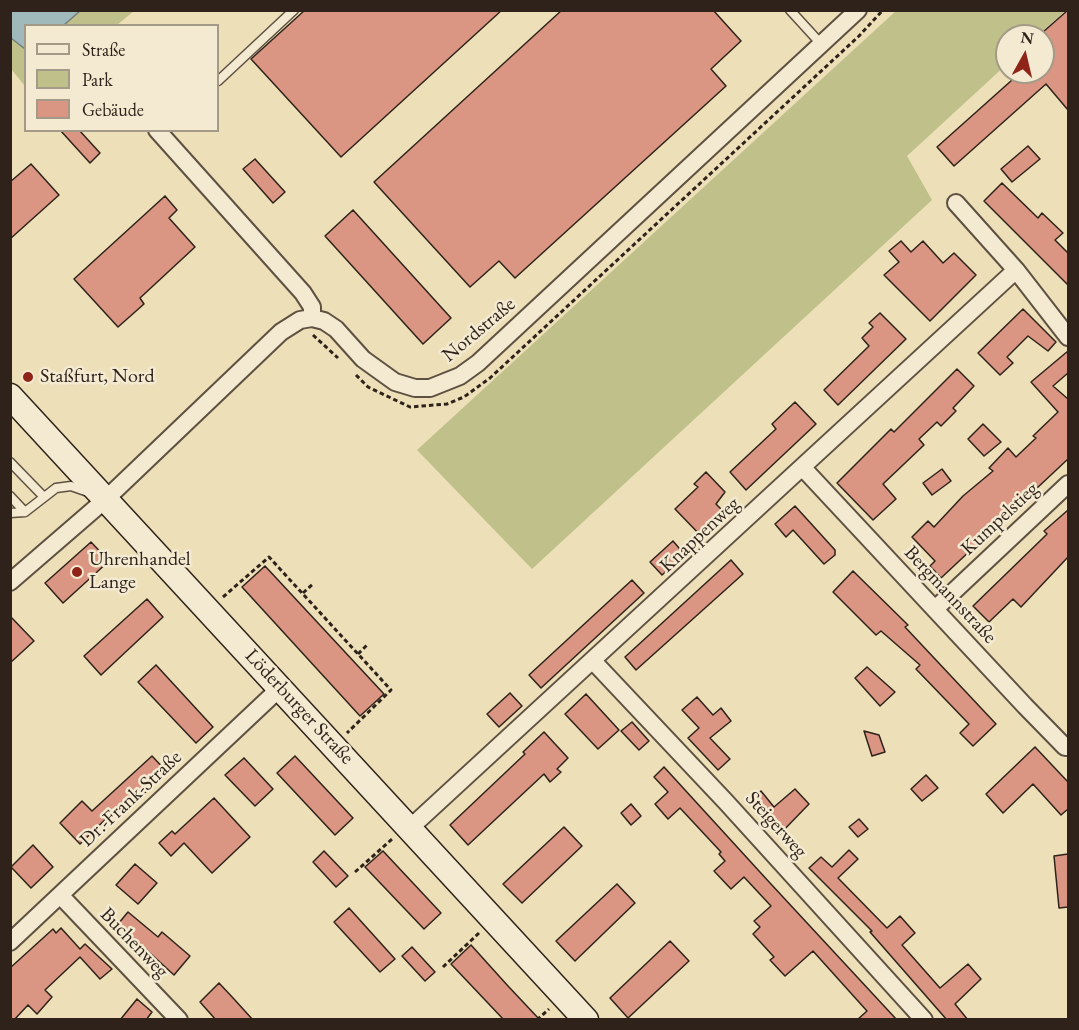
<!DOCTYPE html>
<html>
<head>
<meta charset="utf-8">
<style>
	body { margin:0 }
	#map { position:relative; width:1079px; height:1030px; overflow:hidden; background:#eddfb8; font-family:"EB Garamond",serif }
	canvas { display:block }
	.frame { position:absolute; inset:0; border:12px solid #2e221a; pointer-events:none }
	.legend { position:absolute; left:24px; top:24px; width:195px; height:108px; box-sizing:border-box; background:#f3ead1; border:2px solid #a49a88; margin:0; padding:8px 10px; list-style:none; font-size:18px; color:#2e221a }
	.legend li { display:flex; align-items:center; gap:12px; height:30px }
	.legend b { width:30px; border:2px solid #a49a88 }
	.north { position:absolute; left:995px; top:24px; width:60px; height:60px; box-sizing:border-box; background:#f3ead1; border:2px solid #a49a88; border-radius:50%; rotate:8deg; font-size:16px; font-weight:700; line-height:24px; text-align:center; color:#2e221a }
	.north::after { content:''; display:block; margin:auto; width:21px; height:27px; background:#8f2418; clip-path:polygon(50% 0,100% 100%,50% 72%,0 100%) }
</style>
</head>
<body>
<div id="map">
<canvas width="1079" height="1030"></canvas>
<div class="frame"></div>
<ul class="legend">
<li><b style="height:8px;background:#f3ead1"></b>Straße</li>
<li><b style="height:16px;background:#bfc08a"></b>Park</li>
<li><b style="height:16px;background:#da9682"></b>Gebäude</li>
</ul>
<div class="north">N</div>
</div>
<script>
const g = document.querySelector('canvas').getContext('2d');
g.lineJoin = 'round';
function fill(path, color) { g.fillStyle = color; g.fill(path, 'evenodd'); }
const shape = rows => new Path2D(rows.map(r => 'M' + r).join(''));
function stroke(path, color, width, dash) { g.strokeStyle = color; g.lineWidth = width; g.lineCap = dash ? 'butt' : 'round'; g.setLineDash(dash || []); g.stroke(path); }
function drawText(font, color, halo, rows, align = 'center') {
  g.font = font + ' "EB Garamond",serif'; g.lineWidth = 5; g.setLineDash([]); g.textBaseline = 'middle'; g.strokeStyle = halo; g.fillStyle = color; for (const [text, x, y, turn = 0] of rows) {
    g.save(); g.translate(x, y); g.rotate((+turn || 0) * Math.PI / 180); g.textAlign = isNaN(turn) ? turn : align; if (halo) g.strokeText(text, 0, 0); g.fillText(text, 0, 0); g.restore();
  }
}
fill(shape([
	[897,10,1065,11,1037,36,1007,36,1007,64,907,156,932,200,532,569,417,450],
	[11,11,134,11,117,25,26,26,25,86,11,69]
]), '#bfc08a');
const water = shape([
	[11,10,80,10,80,11,64,25,26,26,25,49,11,38,11,10]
]);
fill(water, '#a0b9bb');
stroke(water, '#727d7b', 1.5);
const building = shape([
	[305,10,502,10,341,157,251,59,305,10],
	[562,10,713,10,741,41,711,69,726,86,515,278,499,261,470,287,374,182,562,10],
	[1068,10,1068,110,1046,84,954,166,937,147,1021,72,1043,72,1043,32,1068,10],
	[60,130,79,130,100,153,90,163,60,130],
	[1028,146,1040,159,1012,182,1001,169,1028,146],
	[255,159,285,192,273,203,243,169,255,159],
	[31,164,59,195,10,239,10,182,31,164],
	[1002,183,1038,218,1042,213,1063,233,1055,240,1068,253,1068,285,984,201,1002,183],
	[165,196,177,210,169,218,195,247,140,298,144,304,118,327,74,279,165,196],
	[353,210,451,318,423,344,325,236,353,210],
	[901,241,911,252,923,241,943,263,954,253,976,275,930,321,884,275,899,262,889,251,901,241],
	[1023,309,1056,342,1048,351,1028,336,1007,357,1013,363,1000,375,978,353,1023,309],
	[880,313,906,339,838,405,824,390,869,346,862,338,873,327,869,323,880,313],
	[1068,351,1068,373,1053,386,1068,399,1068,459,941,578,930,566,935,561,912,537,928,521,934,527,963,496,993,471,989,468,1008,448,1016,457,1036,438,1033,436,1058,412,1031,382,1068,351],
	[957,369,974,386,953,408,956,411,941,426,937,422,919,439,924,445,883,484,896,499,873,520,837,483,891,429,894,432,957,369],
	[795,402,816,424,746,490,730,472,776,429,772,424,795,402],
	[983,424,1001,442,984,456,968,439,983,424],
	[942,469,951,481,932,495,923,483,942,469],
	[706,472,725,492,716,504,727,515,703,538,675,509,698,487,694,484,706,472],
	[795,506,835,550,835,555,824,564,793,530,786,537,775,524,795,506],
	[1068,510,1068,557,1021,607,1013,599,989,622,973,606,1042,539,1047,534,1044,531,1068,510],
	[673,541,685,555,662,575,650,562,673,541],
	[91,542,109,561,63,603,45,583,91,542],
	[731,560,743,574,636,670,625,657,731,560],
	[265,566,384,694,360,716,242,587,265,566],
	[853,571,908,625,905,627,996,724,973,746,960,733,969,724,916,669,920,665,881,631,876,635,833,592,853,571],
	[632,580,644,593,541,688,529,675,632,580],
	[147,599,163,617,101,675,84,656,147,599],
	[10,616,34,641,10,663,10,616],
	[156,665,213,727,196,743,138,682,156,665],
	[867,667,895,692,880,706,855,678,867,667],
	[510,693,522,706,499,727,487,714,510,693],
	[586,694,619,730,598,749,565,714,586,694],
	[697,697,713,715,721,708,731,721,710,738,730,759,718,770,688,738,699,728,682,710,697,697],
	[632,722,649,741,639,750,621,731,632,722],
	[864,731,879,735,885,752,872,756,864,731],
	[544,732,568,758,557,769,561,772,550,782,544,774,468,845,450,825,525,754,523,752,544,732],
	[1035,747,1068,782,1068,809,1061,815,1033,784,1003,813,986,794,1035,747],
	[152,756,167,772,120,816,115,810,80,844,60,823,82,801,92,811,152,756],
	[295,756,353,818,335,835,277,773,295,756],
	[244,758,273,789,255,806,225,775,244,758],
	[664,767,770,883,897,1020,857,1020,867,1011,813,951,785,976,770,960,774,957,753,934,760,927,754,921,771,906,744,877,731,889,714,871,725,861,719,854,721,852,680,808,668,819,655,804,668,792,654,777,664,767],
	[926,775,938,788,922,801,911,789,926,775],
	[795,789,809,804,778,836,749,802,761,791,774,807,795,789],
	[214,798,250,837,212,873,184,843,171,856,159,843,172,831,175,834,214,798],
	[631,804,641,816,631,825,621,813,631,804],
	[859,819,868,829,858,837,849,827,859,819],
	[564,827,582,846,522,903,503,884,564,827],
	[33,845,53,867,31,888,11,867,33,845],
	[849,850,858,859,838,878,887,928,900,916,915,933,902,945,940,988,968,964,981,979,955,1004,968,1020,947,1020,870,932,872,931,809,868,821,857,832,867,849,850],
	[324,851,348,876,336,887,313,862,324,851],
	[383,851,441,913,424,929,365,867,383,851],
	[1068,854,1068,907,1059,908,1054,856,1068,854],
	[135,864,157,883,138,904,116,885,135,864],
	[617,884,635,903,575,961,556,941,617,884],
	[349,908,395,959,380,972,334,922,349,908],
	[128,912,158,937,162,932,190,956,174,975,118,924,128,912],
	[61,928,80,949,85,944,112,969,100,979,80,957,45,990,52,997,37,1014,28,1005,14,1020,10,1020,10,968,53,929,56,933,61,928],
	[670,941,689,961,628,1018,610,998,670,941],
	[471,945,508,986,540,1020,504,1020,451,964,471,945],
	[412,947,435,972,425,981,402,956,412,947],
	[219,983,234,999,253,1020,216,1020,200,1002,219,983],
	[137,999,152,1012,146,1020,120,1020,137,999]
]);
fill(building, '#da9682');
stroke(building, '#2e221a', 1.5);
const lane = shape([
	[790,10,822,45],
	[218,81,294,10],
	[10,462,44,497],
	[10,496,25,512],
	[10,513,25,512,56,488,71,486,91,493]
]);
const street = shape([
	[157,130,303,293,312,307,312,318],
	[956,203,1016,270,1068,337],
	[803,468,1025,706,1065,747,1068,747],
	[10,582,106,499,281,332,300,320,312,318,324,321,336,329,363,359,395,382,415,388,430,388,460,376,478,363,858,10],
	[935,609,1068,484],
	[593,661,726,802,924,1020],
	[410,828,1016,270],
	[60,895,179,1020],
	[10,942,280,688]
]);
const secondary = shape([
	[10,396,586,1020]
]);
stroke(lane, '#5e5142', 11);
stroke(street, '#5e5142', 20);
stroke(secondary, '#2e221a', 27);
stroke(shape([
	[313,335,338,358],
	[356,375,368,387,410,407,447,404,464,397,490,378,859,36,883,10],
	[303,593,313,584],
	[223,597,269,557,391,690,347,733],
	[358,654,368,644],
	[355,872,392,839],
	[443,967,479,933],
	[537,1020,549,1009]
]), '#2e221a', 3, [4.5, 3]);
stroke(lane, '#f3ead1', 8);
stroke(street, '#f3ead1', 16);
stroke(secondary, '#f3ead1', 24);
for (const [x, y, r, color] of [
	[28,377,6,"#8f2418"],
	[77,572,6,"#8f2418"]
]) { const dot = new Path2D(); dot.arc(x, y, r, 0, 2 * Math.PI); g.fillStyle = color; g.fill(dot); stroke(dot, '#f3ead1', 2); }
drawText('20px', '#2e221a', '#f3ead1', [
	["Nordstraße",479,330,-40],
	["Kumpelstieg",1000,519,-43],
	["Knappenweg",700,535,-43],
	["Bergmannstraße",950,595,47],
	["Löderburger Straße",299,707,47],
	["Dr.-Frank-Straße",131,799,-43],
	["Steigerweg",776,825,48],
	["Buchenweg",134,943,46]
]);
drawText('20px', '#2e221a', '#f3ead1', [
	["Staßfurt, Nord",40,377],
	["Uhrenhandel",89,560],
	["Lange",89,583]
], 'left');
</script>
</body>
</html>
